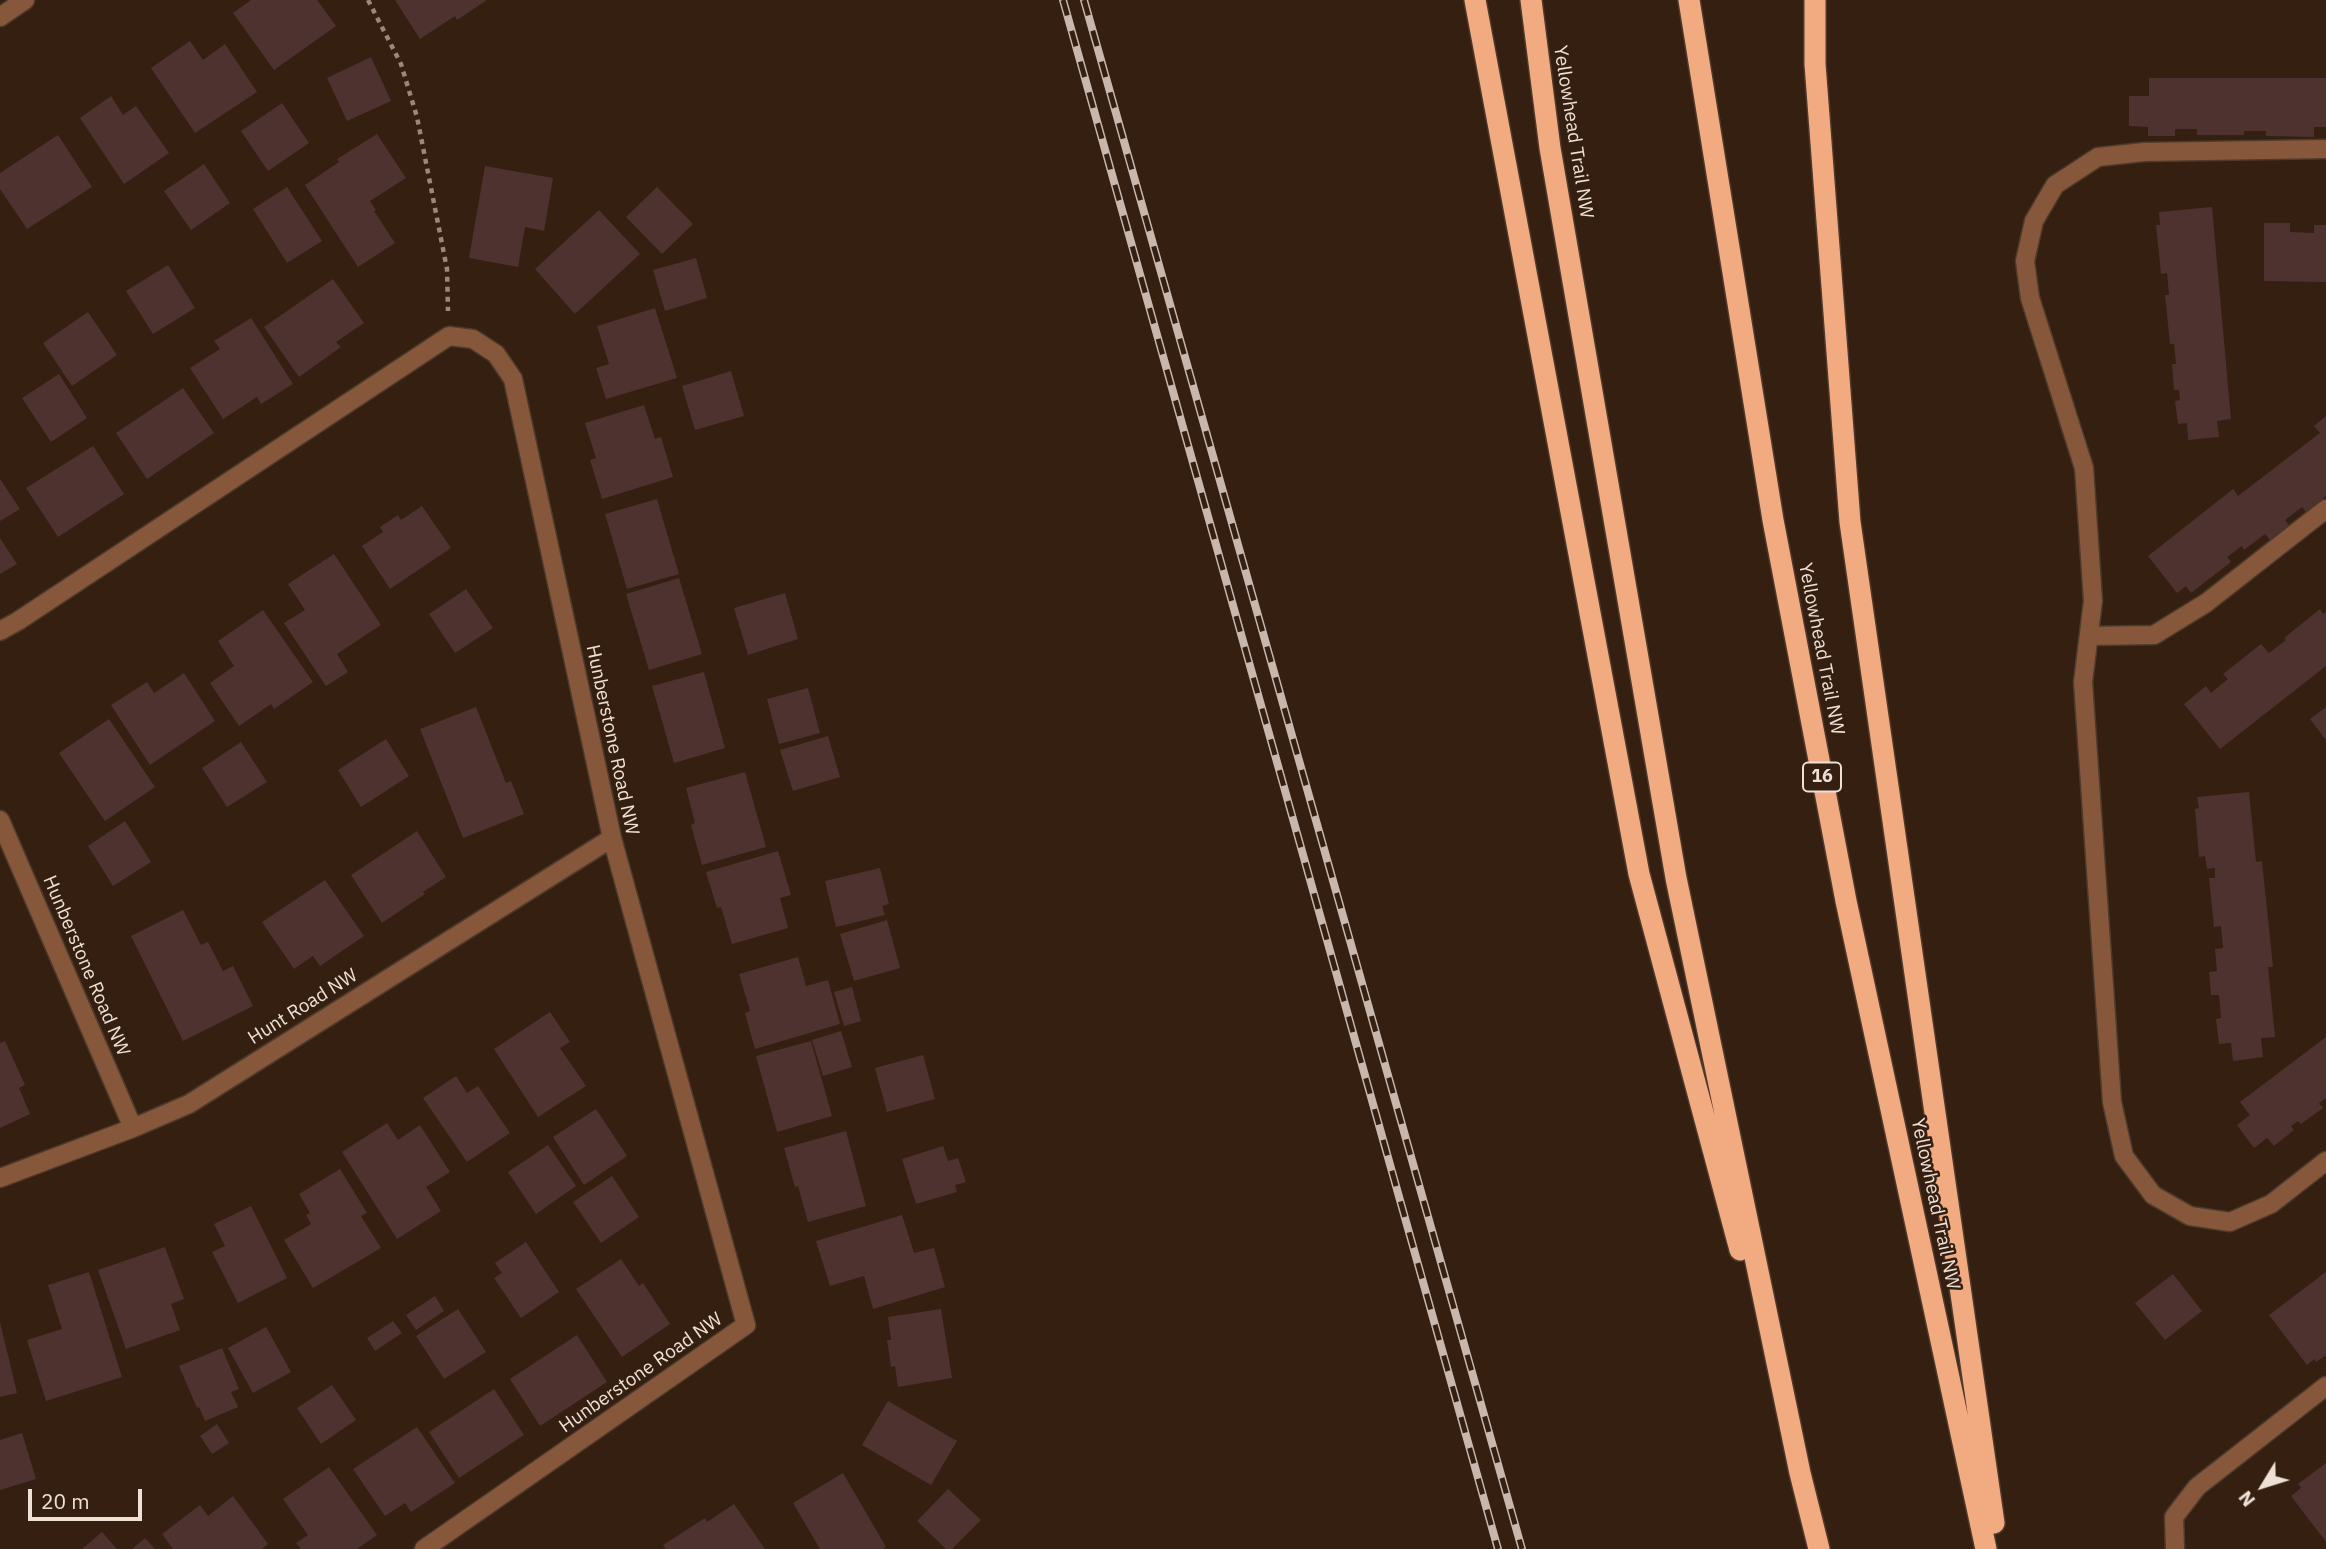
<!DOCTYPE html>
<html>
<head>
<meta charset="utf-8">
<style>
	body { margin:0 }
	#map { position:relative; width:2326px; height:1549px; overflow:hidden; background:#341f10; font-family:"IBM Plex Sans",sans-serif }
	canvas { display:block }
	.north { position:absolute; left:2228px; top:1451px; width:70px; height:70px; -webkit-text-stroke:5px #341f10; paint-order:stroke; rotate:232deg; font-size:19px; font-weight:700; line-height:28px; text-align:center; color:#efe0d6 }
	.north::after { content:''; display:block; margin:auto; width:24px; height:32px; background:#efe0d6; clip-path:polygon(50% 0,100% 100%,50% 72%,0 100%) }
	.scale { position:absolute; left:28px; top:1489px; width:114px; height:32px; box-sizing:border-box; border:4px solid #efe0d6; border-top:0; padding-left:9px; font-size:21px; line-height:24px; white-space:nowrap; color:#efe0d6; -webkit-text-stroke:5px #341f10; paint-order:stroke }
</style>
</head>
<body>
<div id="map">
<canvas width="2326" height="1549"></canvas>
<div class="north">N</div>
<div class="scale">20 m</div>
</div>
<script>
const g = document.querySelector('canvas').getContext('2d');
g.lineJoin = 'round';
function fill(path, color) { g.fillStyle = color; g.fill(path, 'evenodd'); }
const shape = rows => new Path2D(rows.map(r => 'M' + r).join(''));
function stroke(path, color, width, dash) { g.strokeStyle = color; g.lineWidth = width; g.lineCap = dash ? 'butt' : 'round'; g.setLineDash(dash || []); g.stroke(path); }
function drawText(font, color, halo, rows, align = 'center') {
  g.font = font + ' "IBM Plex Sans",sans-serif'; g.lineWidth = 5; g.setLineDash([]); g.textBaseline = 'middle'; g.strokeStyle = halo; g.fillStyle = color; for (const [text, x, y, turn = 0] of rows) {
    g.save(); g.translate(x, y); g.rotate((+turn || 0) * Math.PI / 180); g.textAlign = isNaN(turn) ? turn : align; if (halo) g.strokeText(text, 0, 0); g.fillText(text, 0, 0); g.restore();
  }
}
fill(shape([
	[251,0,317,0,336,26,274,70,233,13],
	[395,0,487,0,457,20,455,16,420,39],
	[190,41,203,60,225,44,257,92,195,133,151,68],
	[371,57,391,101,347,121,327,78],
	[2149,78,2326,78,2326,127,2314,127,2314,137,2266,136,2266,131,2244,131,2244,135,2197,135,2197,129,2175,129,2175,136,2148,136,2148,127,2129,126,2129,96,2149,96],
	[111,96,123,115,136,106,169,153,124,184,80,118],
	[282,103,309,143,268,171,241,131],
	[377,134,406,178,370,201,376,210,374,211,395,243,358,267,305,185,339,162,337,159],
	[58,135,92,187,27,229,0,189,0,173],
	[204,164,230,203,191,230,164,191],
	[485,166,553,178,544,231,525,227,518,267,469,258],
	[287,187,322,241,287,263,253,209],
	[657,187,693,224,662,254,626,217],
	[2212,207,2231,419,2217,421,2219,437,2188,440,2187,423,2178,424,2175,401,2180,400,2179,390,2174,390,2172,364,2176,364,2174,344,2170,344,2165,295,2169,295,2167,273,2161,274,2156,225,2160,225,2159,212],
	[599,210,640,254,575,314,535,269],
	[2264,223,2290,223,2290,232,2314,233,2314,225,2326,225,2326,282,2264,281],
	[696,258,707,298,665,311,653,270],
	[168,265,195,308,153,334,126,291],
	[333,279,364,323,336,342,341,347,299,377,264,327],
	[655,308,677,378,606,399,596,368,609,364,597,326],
	[88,312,117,355,72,386,43,343],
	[251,318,293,384,261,404,257,397,223,419,190,368,220,349,214,341],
	[731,371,744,416,695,430,682,386],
	[59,374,87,418,51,442,22,398],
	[183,388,214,433,147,479,116,433],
	[644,405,655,439,661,437,673,477,602,499,590,460,596,458,585,423],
	[2326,416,2326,496,2306,512,2302,507,2285,520,2289,525,2270,540,2265,534,2244,550,2242,546,2227,557,2231,562,2191,593,2186,586,2177,593,2148,556,2233,489,2238,496,2320,433,2314,426],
	[93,446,124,494,58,537,26,488],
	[0,479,20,509,0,521],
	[657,499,679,574,627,589,605,514],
	[422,506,451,548,390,589,362,546,383,532,380,527,398,515,401,520],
	[0,538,17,564,0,574],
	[334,554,381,625,337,654,348,672,326,686,284,623,305,610,288,584],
	[679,578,702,654,649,670,626,594],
	[466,589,493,628,455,653,429,614],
	[785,593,798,639,748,655,734,608],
	[2320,609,2323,614,2326,612,2326,666,2220,749,2184,704,2206,686,2211,693,2228,679,2223,674,2261,644,2269,653,2286,640,2284,638],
	[263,610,313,682,274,709,271,704,239,726,210,683,234,666,218,641],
	[704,672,725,748,674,763,652,686],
	[184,673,215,721,150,765,111,705,147,682,154,693],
	[808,688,820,733,779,744,767,699],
	[476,707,506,783,511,781,524,814,463,838,420,729],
	[2326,707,2326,740,2310,719],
	[109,719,155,787,105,821,59,753],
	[828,736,840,777,793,791,780,750],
	[386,739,409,776,361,807,338,770],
	[241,742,267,782,227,807,202,768],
	[745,772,766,847,702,865,691,825,695,823,686,788],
	[2249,792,2256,862,2262,861,2273,967,2268,967,2275,1037,2261,1038,2263,1057,2233,1061,2231,1043,2219,1044,2216,1019,2221,1018,2219,995,2211,995,2209,972,2217,971,2215,949,2223,948,2221,926,2214,927,2209,878,2215,878,2215,868,2207,869,2205,856,2199,857,2195,809,2199,808,2197,797],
	[125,821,151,862,113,886,88,846],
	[417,831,446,877,423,892,425,894,382,923,351,875],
	[778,851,791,895,780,898,788,928,732,944,721,907,717,908,706,872],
	[880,868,889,904,882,906,885,915,836,927,825,881],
	[325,880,364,936,320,966,313,956,294,969,262,922],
	[183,910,201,945,208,942,223,971,233,966,253,1006,183,1041,131,936],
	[887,920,900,968,854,981,840,934],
	[798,957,806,986,828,980,840,1024,755,1049,745,1013,750,1011,739,974],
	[852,987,861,1021,844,1026,834,992],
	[550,1012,570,1042,560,1048,586,1086,538,1117,494,1049],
	[841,1031,852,1067,823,1076,812,1040],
	[2326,1037,2326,1098,2319,1103,2323,1108,2301,1124,2298,1121,2291,1126,2294,1130,2274,1146,2267,1138,2254,1148,2237,1125,2250,1115,2240,1102],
	[5,1041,25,1085,19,1088,30,1114,0,1128,0,1043],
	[811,1041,832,1116,777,1132,756,1056],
	[923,1055,935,1099,887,1112,875,1068],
	[456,1076,467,1093,478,1086,510,1133,467,1162,423,1098],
	[596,1109,627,1156,584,1185,553,1137],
	[387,1123,398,1140,420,1125,450,1172,426,1187,441,1211,397,1239,342,1152],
	[846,1131,866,1206,808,1222,798,1186,795,1187,784,1148],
	[548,1145,576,1186,536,1214,508,1172],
	[943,1146,948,1161,958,1158,966,1182,955,1185,957,1192,916,1204,902,1159],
	[340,1169,367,1213,361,1216,381,1248,313,1288,284,1240,311,1224,306,1215,310,1213,299,1194],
	[612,1176,639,1217,601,1243,573,1202],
	[251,1206,287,1278,238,1303,212,1252,225,1246,214,1224],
	[902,1215,914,1253,934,1248,945,1287,873,1309,864,1276,830,1286,816,1241],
	[526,1242,559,1292,521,1318,494,1278,502,1273,495,1263],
	[165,1247,184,1299,171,1304,180,1330,126,1349,98,1270],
	[621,1259,639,1286,643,1283,670,1324,622,1357,576,1289],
	[89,1272,122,1377,46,1401,27,1340,62,1329,48,1285],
	[2326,1272,2326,1355,2316,1362,2314,1359,2307,1365,2269,1315],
	[2173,1274,2202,1311,2165,1340,2135,1303],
	[435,1296,444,1311,416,1330,406,1315],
	[458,1309,486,1352,444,1379,416,1336],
	[941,1309,952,1378,898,1387,895,1366,891,1367,887,1340,891,1340,888,1317],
	[393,1321,402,1333,375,1351,367,1338],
	[0,1322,17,1393,0,1397],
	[266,1327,291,1372,253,1393,228,1348],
	[577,1335,607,1382,540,1426,510,1379],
	[222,1348,239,1389,231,1392,238,1407,205,1421,199,1407,197,1408,179,1366],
	[332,1385,356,1420,321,1444,297,1408],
	[494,1389,524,1435,459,1478,429,1432],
	[888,1401,957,1441,931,1485,862,1445],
	[217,1424,229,1443,212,1454,200,1436],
	[417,1427,455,1483,411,1512,405,1503,385,1516,353,1469],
	[22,1433,36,1479,0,1490,0,1440],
	[2326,1463,2326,1542,2291,1496,2301,1488,2298,1484],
	[329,1467,377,1535,357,1549,301,1549,296,1543,308,1535,283,1499],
	[843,1473,886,1547,883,1549,820,1549,793,1503],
	[948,1489,981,1520,952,1549,946,1549,917,1521],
	[233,1496,268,1544,262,1549,173,1549,162,1534,200,1505,208,1516],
	[734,1504,765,1549,666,1549,663,1545,705,1518,707,1522],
	[102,1532,117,1549,82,1549],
	[145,1538,155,1549,132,1549]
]), '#4e3230');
const street = shape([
	[0,17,25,0],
	[2326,149,2144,152,2098,157,2055,185,2034,221,2025,261,2030,298,2084,468,2093,601,2083,682,2112,1102,2124,1156,2153,1195,2190,1216,2230,1222,2271,1204,2326,1161],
	[0,631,18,621,449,336,473,339,496,354,513,379,612,838,746,1325,424,1549],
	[2089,636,2154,635,2206,603,2326,509],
	[0,820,133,1128],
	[0,1178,133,1128,189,1104,612,838],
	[2175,1549,2174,1517,2197,1487,2326,1386]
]);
const highway = shape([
	[1475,0,1639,874,1740,1250],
	[1531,0,1550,148,1676,878,1800,1473,1819,1549],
	[1689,0,1773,520,1846,901,1986,1549],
	[1815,0,1815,64,1850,522,1994,1523]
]);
stroke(street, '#4e3a2c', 21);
stroke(highway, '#4e3a2c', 24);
stroke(shape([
	[368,0,401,64,417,117,447,269,448,311]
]), '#99887b', 4.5, [5, 5]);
stroke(street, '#87573b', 18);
stroke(highway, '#f2aa81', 21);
const rail = shape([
	[1063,0,1498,1549],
	[1084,0,1522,1549]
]);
stroke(rail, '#c8b7ac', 8);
stroke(rail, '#341f10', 5, [16]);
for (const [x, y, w] of [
	[1822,777,38]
]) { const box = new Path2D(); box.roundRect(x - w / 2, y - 14.5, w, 29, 5); g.fillStyle = '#341f10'; g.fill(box); stroke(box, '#efe0d6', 2); }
drawText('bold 18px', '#efe0d6', null, [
	["16",1822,777]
]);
drawText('19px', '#efe0d6', '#341f10', [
	["Yellowhead Trail NW",1573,132,81],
	["Yellowhead Trail NW",1821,649,79],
	["Hunberstone Road NW",612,740,78],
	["Hunberstone Road NW",86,966,67],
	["Hunt Road NW",303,1007,-32],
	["Yellowhead Trail NW",1935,1204,78],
	["Hunberstone Road NW",641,1373,-35]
]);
</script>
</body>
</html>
